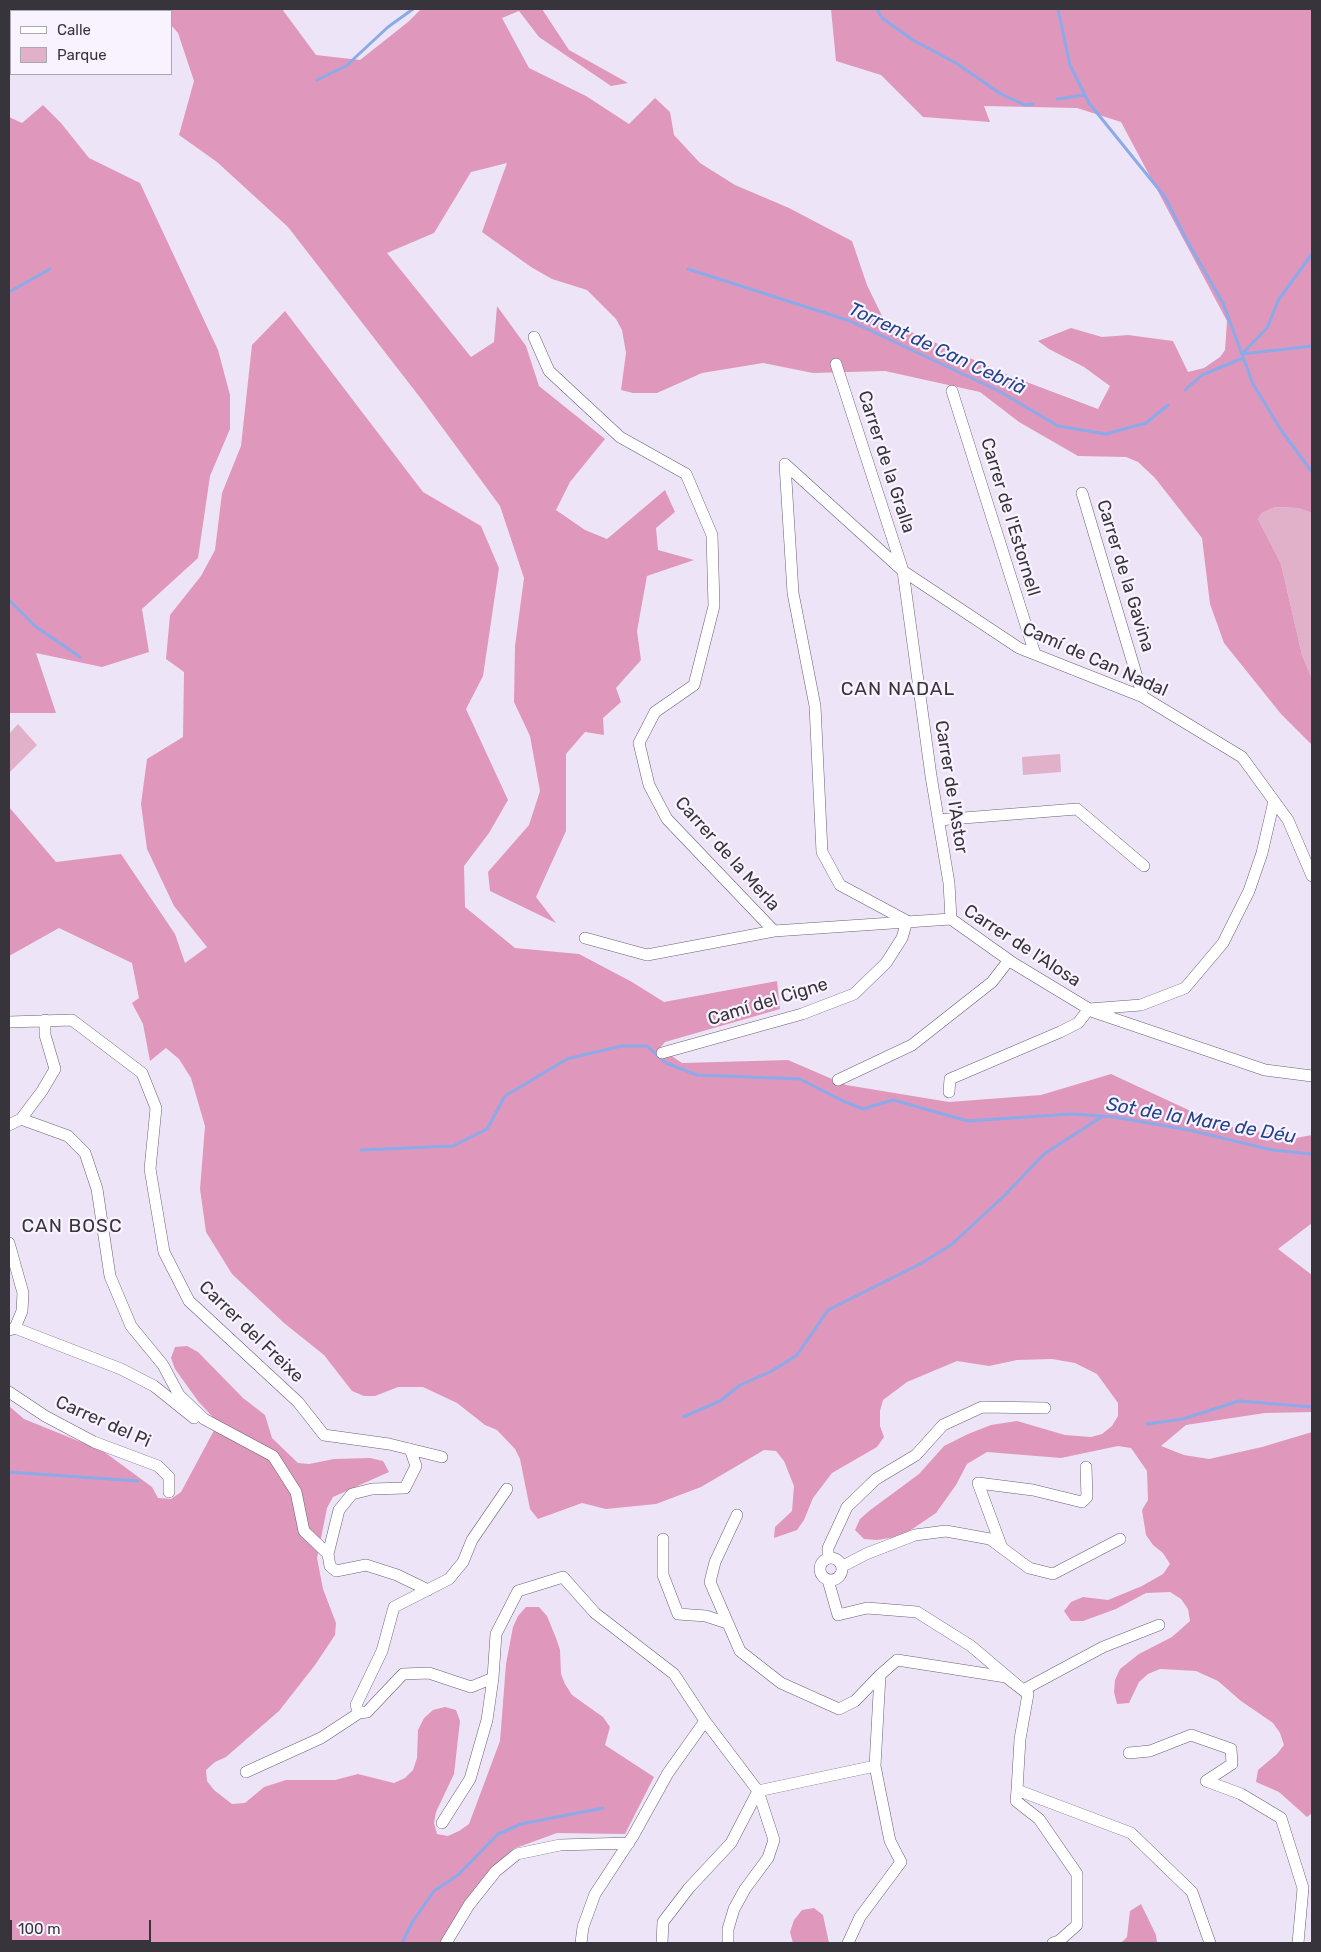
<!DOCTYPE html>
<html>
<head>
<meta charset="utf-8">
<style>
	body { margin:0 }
	#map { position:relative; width:1321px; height:1952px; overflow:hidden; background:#ede5f7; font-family:Rubik,sans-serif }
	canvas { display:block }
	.frame { position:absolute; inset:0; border:10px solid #37343b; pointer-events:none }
	.legend { position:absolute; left:10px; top:10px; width:162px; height:65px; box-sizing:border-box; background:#f9f3ff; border:1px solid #aba7b1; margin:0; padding:6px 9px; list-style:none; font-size:15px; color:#37343b }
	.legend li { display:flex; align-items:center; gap:10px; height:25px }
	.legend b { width:25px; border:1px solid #aba7b1 }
	.scale { position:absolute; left:10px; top:1920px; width:141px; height:22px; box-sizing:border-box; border:2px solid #37343b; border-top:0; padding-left:6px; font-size:15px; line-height:18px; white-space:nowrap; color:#37343b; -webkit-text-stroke:4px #f9f3ff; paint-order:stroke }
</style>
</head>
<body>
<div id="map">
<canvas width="1321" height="1952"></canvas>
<div class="frame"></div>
<ul class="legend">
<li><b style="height:6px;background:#fff"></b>Calle</li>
<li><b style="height:14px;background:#e0b1c8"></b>Parque</li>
</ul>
<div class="scale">100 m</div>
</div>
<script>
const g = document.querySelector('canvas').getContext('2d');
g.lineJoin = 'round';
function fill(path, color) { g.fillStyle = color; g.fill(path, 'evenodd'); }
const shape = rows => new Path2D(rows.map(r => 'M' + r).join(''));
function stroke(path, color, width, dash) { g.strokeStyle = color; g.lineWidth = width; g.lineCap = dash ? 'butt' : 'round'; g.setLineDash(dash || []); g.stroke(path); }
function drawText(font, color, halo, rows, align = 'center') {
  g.font = font + ' Rubik,sans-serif'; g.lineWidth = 4.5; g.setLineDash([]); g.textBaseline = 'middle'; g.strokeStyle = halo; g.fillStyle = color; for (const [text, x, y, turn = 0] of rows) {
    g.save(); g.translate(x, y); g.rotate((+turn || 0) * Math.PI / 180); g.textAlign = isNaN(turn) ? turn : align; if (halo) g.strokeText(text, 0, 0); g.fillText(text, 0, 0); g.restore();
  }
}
fill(shape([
	[1275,507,1298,508,1312,513,1312,679,1302,655,1281,564,1258,519,1262,513],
	[18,724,37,745,9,773,9,734],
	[1060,754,1061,772,1023,775,1022,757]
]), '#e0b1c8');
fill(shape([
	[157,9,282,9,316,55,360,60,408,22,421,9,542,9,569,50,628,83,611,86,539,37,519,11,502,18,529,68,586,96,629,124,655,98,670,112,674,135,700,163,735,185,789,208,852,241,867,285,884,320,1008,375,1098,409,1110,386,1084,367,1049,349,1038,341,1071,328,1102,337,1128,335,1173,341,1188,372,1204,368,1220,357,1225,350,1227,321,1121,122,1077,108,984,106,990,122,923,117,881,75,836,61,831,9,1312,9,1312,513,1298,508,1275,507,1262,513,1258,519,1281,564,1302,655,1312,679,1312,745,1281,714,1224,643,1210,604,1202,538,1155,478,1138,462,1126,457,1078,456,1019,422,980,392,885,371,813,373,763,363,702,373,657,393,633,393,621,390,626,353,622,330,616,319,587,290,552,279,531,267,482,232,507,163,471,172,434,233,387,253,471,357,494,342,497,306,526,346,539,386,605,439,570,482,556,510,585,530,607,539,665,490,675,512,656,528,658,550,694,560,647,576,637,631,641,660,616,688,621,702,603,718,604,735,585,732,566,754,566,831,536,897,556,923,490,891,488,872,529,825,540,791,530,736,514,702,515,646,524,578,500,506,422,400,288,227,217,162,179,135,194,81,178,33,171,25,171,11,159,11],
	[43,105,61,123,89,158,140,183,218,350,230,395,230,429,210,476,198,558,142,609,149,652,102,667,36,653,56,713,9,713,9,117,22,123],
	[285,311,423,492,481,526,499,568,483,676,466,709,508,800,489,833,464,866,465,907,515,948,579,954,632,982,664,1002,777,981,780,1009,665,1042,660,1048,682,1063,788,1060,846,1085,949,1102,1041,1095,1111,1074,1221,1125,1296,1138,1312,1135,1312,1223,1278,1249,1312,1275,1312,1412,1265,1413,1186,1425,1161,1446,1184,1455,1209,1459,1262,1447,1312,1432,1312,1813,1307,1817,1279,1792,1256,1782,1258,1770,1277,1754,1284,1745,1280,1733,1273,1723,1241,1701,1218,1681,1196,1671,1160,1669,1148,1674,1139,1682,1129,1703,1117,1704,1114,1692,1115,1680,1120,1669,1139,1654,1172,1637,1190,1621,1188,1609,1181,1599,1170,1592,1146,1593,1116,1609,1083,1621,1071,1621,1064,1611,1071,1602,1083,1597,1108,1600,1142,1586,1163,1574,1170,1564,1163,1553,1153,1545,1146,1535,1142,1510,1148,1500,1147,1471,1131,1448,1118,1446,1061,1458,987,1452,967,1464,956,1485,936,1513,902,1536,877,1540,864,1539,855,1530,860,1519,869,1511,919,1474,944,1446,968,1434,991,1425,1017,1421,1065,1435,1091,1437,1102,1434,1112,1426,1118,1416,1118,1403,1097,1374,1075,1363,1052,1359,1017,1360,989,1366,957,1361,907,1382,883,1400,880,1411,880,1426,884,1437,877,1447,832,1473,813,1498,804,1520,797,1530,774,1538,775,1527,792,1511,794,1486,784,1461,776,1451,764,1450,701,1487,656,1504,606,1509,582,1503,538,1519,530,1509,520,1459,515,1449,497,1430,485,1425,457,1403,423,1387,398,1387,375,1396,364,1396,352,1391,324,1355,284,1323,232,1274,206,1232,200,1189,205,1126,191,1078,179,1059,166,1048,150,1061,143,1024,132,1003,139,998,132,963,59,928,9,956,9,807,56,862,121,854,175,934,185,963,207,947,174,906,147,849,141,804,147,759,183,737,184,672,166,659,170,615,201,576,215,550,222,493,241,446,252,345],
	[187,1346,198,1352,243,1398,265,1415,272,1438,298,1463,309,1464,334,1459,370,1458,383,1461,389,1472,333,1497,327,1508,317,1558,323,1589,336,1623,335,1635,315,1665,279,1711,226,1757,215,1762,206,1770,207,1781,214,1790,232,1804,245,1803,264,1787,286,1780,335,1780,358,1774,394,1783,405,1778,413,1770,417,1758,418,1730,424,1718,433,1710,445,1707,456,1710,460,1721,454,1774,436,1812,434,1823,437,1834,448,1836,459,1831,469,1824,500,1741,506,1664,513,1627,518,1616,526,1607,539,1607,547,1616,556,1638,560,1650,561,1674,565,1684,572,1695,603,1717,610,1727,605,1745,654,1777,625,1834,557,1833,513,1849,468,1898,442,1943,9,1943,9,1406,24,1419,103,1451,152,1487,158,1498,171,1499,181,1492,218,1423,198,1401,175,1369,171,1358,175,1347],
	[1141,1904,1156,1935,1157,1943,1121,1943,1127,1937,1130,1911],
	[814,1908,823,1915,829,1943,793,1943,790,1932,794,1920,802,1910]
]), '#e097bc');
stroke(shape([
	[877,9,882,18,913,40,956,63,1001,94,1025,105,1033,104],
	[1058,9,1070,65,1089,103,1165,197,1186,239,1223,303,1253,384,1281,430,1312,472],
	[317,80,346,66,388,27,413,9],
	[1057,99,1085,95],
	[688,269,850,321,999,391,1058,426,1106,434,1146,423,1168,405],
	[9,292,50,269],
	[1242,354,1267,328,1279,299,1312,254],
	[1242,354,1312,346],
	[1185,390,1202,375,1243,358],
	[9,600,35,626,80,657],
	[361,1150,453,1146,487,1129,505,1096,567,1059,621,1046,647,1046,666,1063,697,1075,800,1079,843,1101,863,1109,893,1100,968,1121,1072,1114,1114,1117,1189,1130,1272,1150,1312,1154],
	[683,1417,720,1401,740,1385,772,1371,797,1355,828,1310,920,1264,951,1245,1003,1197,1044,1154,1103,1116],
	[1147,1424,1183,1419,1239,1401,1312,1407],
	[9,1472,138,1481],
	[402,1943,413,1921,434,1891,458,1875,498,1834,521,1824,603,1808]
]), '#8baae9', 3);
const minor = shape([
	[534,337,549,371,620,437,686,474,712,535,714,606,694,685,655,712,639,743,649,785,667,819,774,931],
	[836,364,903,571,931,776,949,883,951,919],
	[952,391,1035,654],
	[785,464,903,571,1019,648,1143,697,1242,757,1288,820,1312,876],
	[1082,493,1143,697],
	[938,820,1077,809,1144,866],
	[585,938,647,955,774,931,951,919,1013,963,1094,1012,1265,1070,1312,1076],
	[9,1022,72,1020,142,1073,156,1108,150,1169,164,1252,189,1301,298,1402,324,1435,389,1444,442,1457],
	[662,1053,802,1014,854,994,886,963,902,938,907,921,840,885,822,852,815,706,793,593,785,464],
	[838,1080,912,1045,992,982,1009,960],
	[949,1092,950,1079,1060,1032,1078,1023,1089,1009,1141,1005,1185,988,1223,943,1249,891,1262,853,1274,801],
	[21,1119,68,1136,85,1153,97,1189,110,1276,131,1326,163,1365,179,1395,204,1419,273,1456,296,1492,304,1531,328,1554],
	[9,1125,21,1119,42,1091,55,1069,45,1035,45,1020],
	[9,1243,23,1293,22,1311,15,1328],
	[9,1330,15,1328,121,1369,154,1386,194,1418],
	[9,1392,45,1416,94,1442,158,1466,169,1477,169,1492],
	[410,1449,416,1466,405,1488,372,1489,352,1494,339,1510,328,1554,330,1566,336,1571,366,1565,397,1575,428,1590],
	[507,1489,472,1540,463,1562,449,1579,394,1607,382,1651,356,1705,359,1713,367,1712,403,1674,429,1673,471,1687,493,1678,496,1634,518,1591,563,1577,595,1613,674,1674,705,1721,758,1791,875,1766],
	[737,1515,715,1562,710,1582,740,1651,781,1683,839,1709,855,1701,880,1675],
	[663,1539,663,1575,678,1614,706,1616,727,1623],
	[1002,1548,978,1483,1033,1490,1082,1502,1087,1497,1086,1467],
	'820 1569a11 11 0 1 1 22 0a11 11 0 1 1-22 0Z',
	[828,1558,828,1548,847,1507,876,1479,916,1455,943,1425,982,1407,1045,1408],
	[843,1566,866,1554,915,1535,946,1531,990,1539,1029,1568,1053,1574,1120,1539],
	[828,1580,838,1615,867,1608,917,1612,971,1646,1023,1690,1103,1647,1159,1625],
	[1129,1753,1150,1751,1191,1735,1231,1749,1232,1764,1206,1781,1241,1794,1281,1818,1303,1888,1298,1943],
	[246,1772,321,1738,359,1713],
	[1017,1790,1016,1801,1039,1819,1077,1874,1077,1925,1059,1941,1053,1943],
	[442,1823,470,1779,487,1720,493,1678],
	[446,1943,469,1905,496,1871,517,1854,560,1845,629,1843],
	[581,1943,583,1927,595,1894,633,1836,668,1773,705,1721],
	[662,1943,663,1922,689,1888,731,1843,758,1791],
	[728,1943,728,1929,734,1909,745,1889,768,1858,774,1840,758,1791],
	[848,1943,860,1917,901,1862,890,1841,875,1766,880,1675,897,1660,1006,1677,1028,1694,1020,1739,1017,1790,1131,1833,1192,1892,1210,1943]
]);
stroke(minor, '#696272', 12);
stroke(minor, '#fff', 11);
drawText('18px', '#37343b', '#f9f3ff', [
	["Carrer de la Gralla",886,462,72],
	["Carrer de l'Estornell",1010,517,73],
	["Carrer de la Gavina",1125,576,73],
	["Camí de Can Nadal",1095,660,24],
	["Carrer de l'Astor",951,787,81],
	["Carrer de la Merla",727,854,48],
	["Carrer de l'Alosa",1022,946,33],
	["Camí del Cigne",768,1002,-17],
	["Carrer del Freixe",251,1332,44],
	["Carrer del Pi",103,1422,24]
]);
drawText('italic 19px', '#25448d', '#f9f3ff', [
	["Torrent de Can Cebrià",937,349,25],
	["Sot de la Mare de Déu",1201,1121,10]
]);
g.letterSpacing = '1px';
drawText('19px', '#37343b', '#f9f3ff', [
	["CAN NADAL",898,690],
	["CAN BOSC",72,1227]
]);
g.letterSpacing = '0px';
</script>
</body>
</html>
